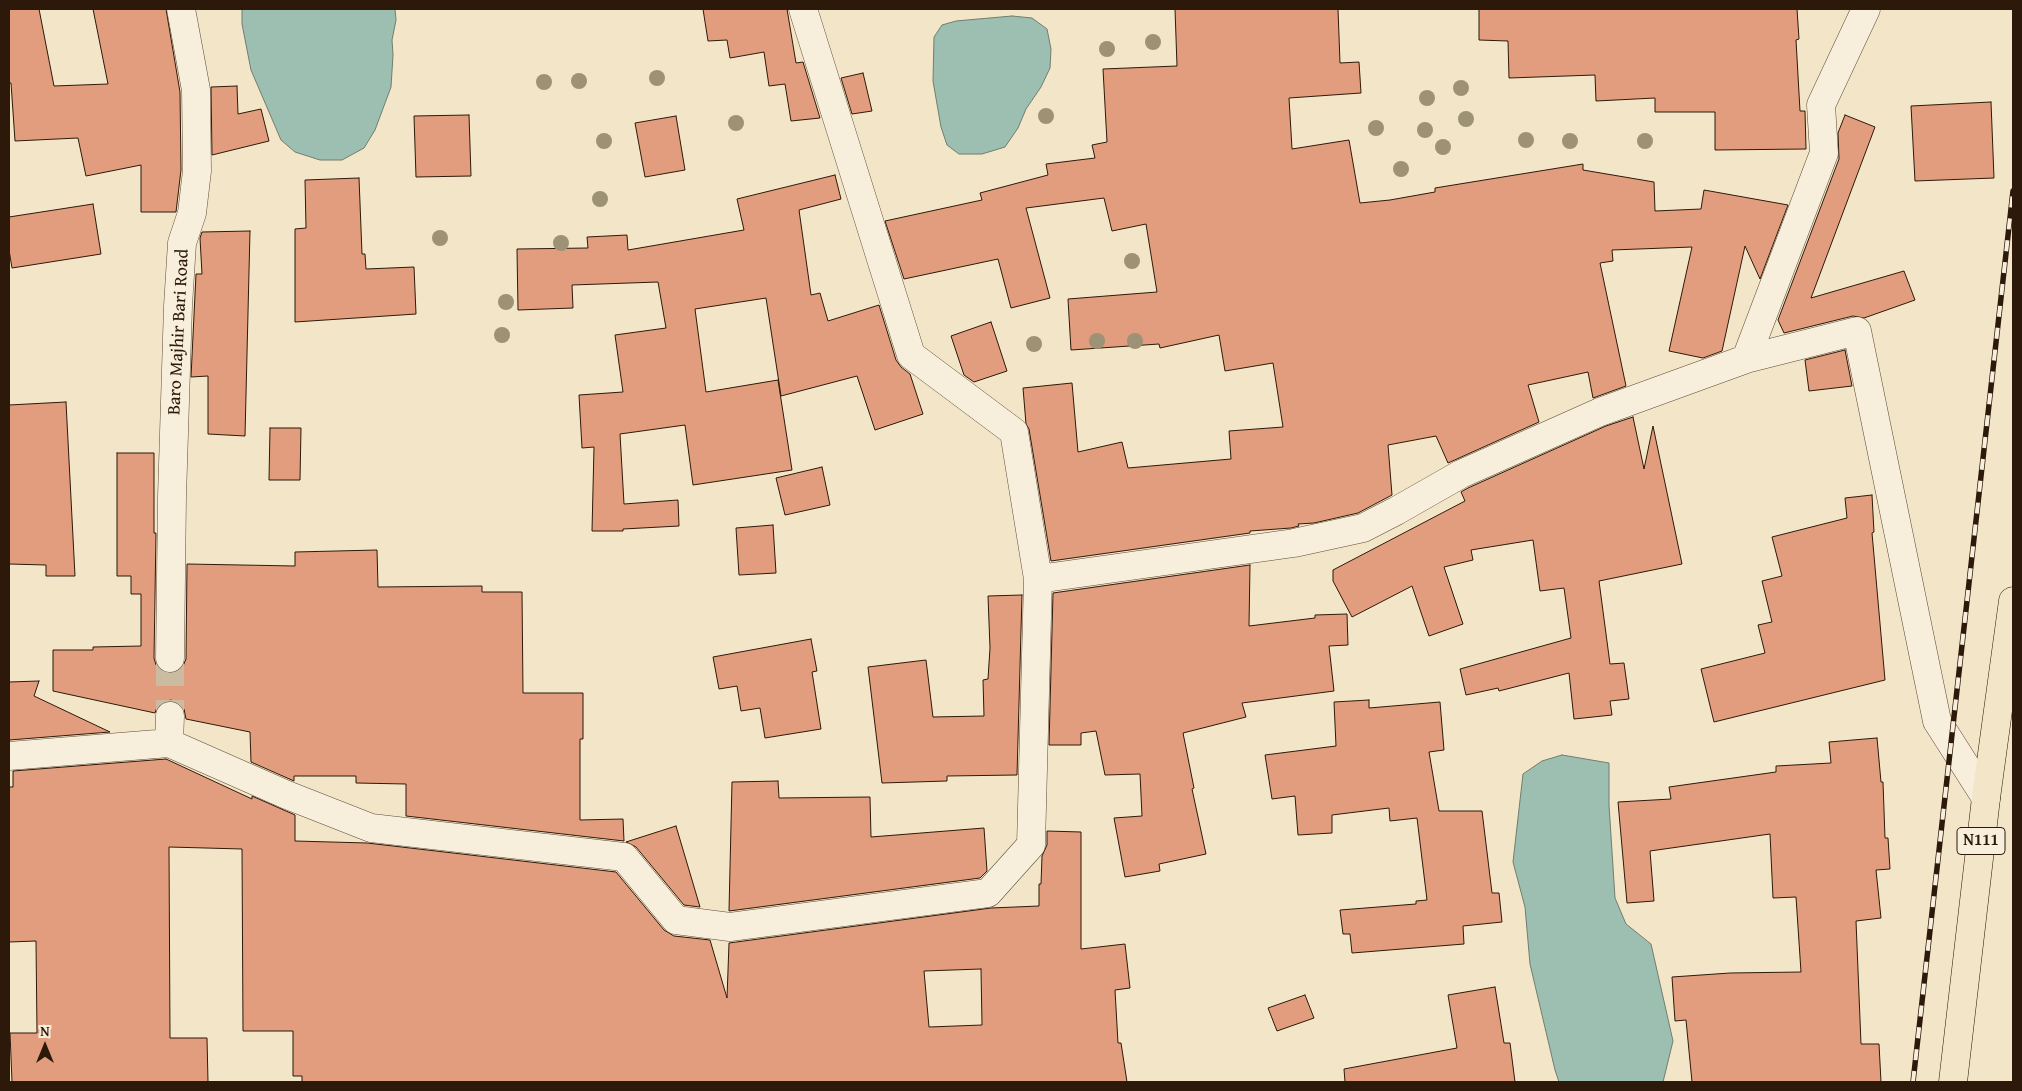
<!DOCTYPE html>
<html>
<head>
<meta charset="utf-8">
<style>
	body { margin:0 }
	#map { position:relative; width:2022px; height:1091px; overflow:hidden; background:#f3e5c7; font-family:"Gentium Book Plus",serif }
	canvas { display:block }
	.frame { position:absolute; inset:0; border:10px solid #2d1909; pointer-events:none }
	.north { position:absolute; left:20px; top:1021px; width:50px; height:50px; -webkit-text-stroke:4px #f7eedb; paint-order:stroke; rotate:0deg; font-size:14px; font-weight:700; line-height:20px; text-align:center; color:#2d1909 }
	.north::after { content:''; display:block; margin:auto; width:18px; height:22px; background:#2d1909; clip-path:polygon(50% 0,100% 100%,50% 72%,0 100%) }
</style>
</head>
<body>
<div id="map">
<canvas width="2022" height="1091"></canvas>
<div class="frame"></div>
<div class="north">N</div>
</div>
<script>
const g = document.querySelector('canvas').getContext('2d');
g.lineJoin = 'round';
function fill(path, color) { g.fillStyle = color; g.fill(path, 'evenodd'); }
const shape = rows => new Path2D(rows.map(r => 'M' + r).join(''));
function stroke(path, color, width, dash) { g.strokeStyle = color; g.lineWidth = width; g.lineCap = dash ? 'butt' : 'round'; g.setLineDash(dash || []); g.stroke(path); }
function drawText(font, color, halo, rows, align = 'center') {
  g.font = font + ' "Gentium Book Plus",serif'; g.lineWidth = 5; g.setLineDash([]); g.textBaseline = 'middle'; g.strokeStyle = halo; g.fillStyle = color; for (const [text, x, y, turn = 0] of rows) {
    g.save(); g.translate(x, y); g.rotate((+turn || 0) * Math.PI / 180); g.textAlign = isNaN(turn) ? turn : align; if (halo) g.strokeText(text, 0, 0); g.fillText(text, 0, 0); g.restore();
  }
}
const water = shape([
	[242,9,395,9,396,20,392,40,393,55,391,87,375,130,364,148,342,160,320,160,295,152,281,140,251,70,242,24,242,9],
	[1012,16,1032,18,1047,29,1051,49,1050,68,1041,87,1026,109,1018,128,1005,147,982,154,959,154,947,145,941,127,933,81,934,37,942,25,956,21,1012,16],
	[1562,755,1609,763,1609,805,1615,898,1626,924,1651,944,1673,1041,1663,1082,1559,1082,1555,1070,1530,964,1525,907,1513,862,1523,774,1542,761,1562,755]
]);
fill(water, '#9cbfb1');
stroke(water, '#707d6e', 1);
const building = shape([
	[9,9,39,9,54,86,108,84,93,9,166,9,180,92,181,170,176,212,141,212,141,165,86,176,78,138,15,141,11,83,9,83,9,9],
	[703,9,787,9,796,63,803,62,820,118,791,121,785,84,769,86,764,52,730,58,727,40,708,41,703,9],
	[1175,9,1338,9,1340,63,1359,62,1361,93,1289,98,1292,149,1349,140,1360,203,1390,200,1435,192,1435,188,1583,164,1583,170,1654,182,1655,211,1701,209,1704,190,1788,205,1760,279,1745,246,1722,351,1703,358,1669,351,1692,247,1612,250,1613,261,1600,263,1626,386,1593,398,1588,372,1528,385,1539,422,1448,463,1436,436,1388,445,1392,495,1358,513,1314,523,1298,524,1299,526,1291,528,1250,531,1250,533,1051,561,1029,429,1026,424,1023,388,1072,383,1078,452,1122,442,1128,468,1231,459,1229,431,1283,427,1273,363,1225,371,1219,335,1160,348,1159,344,1071,350,1068,299,1157,292,1146,224,1112,231,1104,198,1026,208,1050,298,1011,308,998,259,904,279,885,221,982,200,980,193,1048,175,1046,164,1095,158,1092,145,1107,142,1103,69,1177,66,1175,9],
	[1479,9,1797,9,1799,39,1796,40,1800,111,1805,111,1806,149,1715,150,1715,112,1655,112,1655,98,1596,101,1595,75,1509,78,1508,41,1479,40,1479,9],
	[863,73,872,111,852,114,841,78,863,73],
	[237,86,238,114,261,109,269,141,212,155,211,87,237,86],
	[1991,102,1994,178,1915,181,1911,106,1991,102],
	[469,115,471,176,416,177,414,116,469,115],
	[1845,115,1875,127,1811,298,1904,271,1915,300,1864,318,1853,316,1784,333,1778,320,1839,159,1838,133,1845,115],
	[676,116,685,170,645,177,635,123,676,116],
	[835,175,841,199,799,210,811,295,820,293,828,321,879,305,896,360,901,367,910,374,923,414,875,430,857,376,781,396,766,298,695,309,706,392,778,380,792,470,693,485,685,425,620,434,624,504,678,500,679,526,623,529,623,531,592,531,594,447,582,448,579,395,623,392,615,335,666,328,658,282,572,285,573,308,518,310,517,249,588,248,587,237,627,235,628,250,744,230,737,199,835,175],
	[359,178,362,254,365,254,366,269,414,267,416,314,295,322,295,229,306,228,305,180,359,178],
	[93,204,101,254,12,268,9,250,9,217,93,204],
	[250,231,245,436,208,434,208,376,191,377,196,274,202,274,200,238,202,232,250,231],
	[991,322,1007,371,974,382,964,375,951,336,991,322],
	[1845,350,1852,386,1809,391,1805,360,1845,350],
	[66,402,75,576,46,576,46,565,9,564,9,405,66,402],
	[1633,417,1644,469,1653,426,1682,564,1599,581,1610,664,1624,663,1629,699,1610,701,1612,715,1574,719,1569,673,1499,691,1498,688,1466,695,1460,669,1571,638,1564,588,1540,591,1533,540,1471,550,1473,560,1444,567,1463,624,1429,636,1412,586,1352,617,1333,581,1333,570,1465,501,1461,492,1468,488,1606,426,1633,417],
	[270,428,301,428,300,480,269,480,270,428],
	[117,453,154,453,154,533,156,533,154,658,156,665,162,671,169,674,177,672,183,666,186,659,187,564,295,566,295,552,377,550,378,587,482,586,482,592,522,592,523,693,583,693,583,739,580,739,580,820,623,819,624,841,406,816,406,784,356,783,356,776,294,776,294,781,251,762,250,732,186,719,184,709,178,703,171,700,163,702,157,707,155,713,53,691,53,650,93,650,93,647,141,646,141,594,131,594,131,576,117,576,117,453],
	[822,467,830,505,785,515,776,478,822,467],
	[1872,495,1874,532,1872,533,1885,680,1714,722,1701,669,1765,653,1758,625,1772,622,1762,581,1782,576,1772,537,1847,518,1845,498,1872,495],
	[773,525,776,573,739,575,736,528,773,525],
	[1250,565,1249,626,1315,618,1315,615,1347,614,1348,645,1329,646,1334,691,1242,703,1246,717,1183,733,1194,788,1192,789,1206,854,1159,864,1160,871,1125,877,1114,818,1142,816,1140,774,1105,775,1096,731,1081,733,1081,745,1049,745,1053,593,1250,565],
	[1022,595,1017,775,947,776,947,781,882,783,868,667,926,660,933,717,984,716,983,680,988,679,990,648,988,596,1022,595],
	[811,639,817,671,812,672,821,729,765,738,760,708,741,711,737,686,719,689,713,657,811,639],
	[39,681,34,696,110,732,9,740,9,682,39,681],
	[1369,700,1369,708,1440,702,1444,750,1429,752,1439,811,1482,811,1492,893,1499,893,1502,922,1463,926,1464,944,1352,953,1350,934,1343,934,1340,910,1416,904,1416,901,1427,900,1417,818,1390,821,1389,808,1332,815,1332,833,1298,835,1295,796,1272,799,1265,755,1336,746,1334,702,1369,700],
	[1877,738,1881,782,1883,782,1885,838,1888,838,1890,869,1876,870,1881,918,1856,921,1861,1044,1879,1044,1881,1082,1692,1082,1686,1020,1675,1021,1672,977,1730,973,1801,972,1796,897,1773,898,1770,834,1650,851,1654,901,1627,903,1618,802,1671,799,1669,787,1776,772,1776,766,1831,763,1829,742,1877,738],
	[166,759,252,799,252,796,295,815,295,841,367,843,616,872,664,930,674,936,710,940,727,998,729,943,991,908,1039,906,1039,884,1041,884,1042,856,1047,845,1047,831,1081,832,1081,949,1125,944,1130,988,1115,990,1118,1043,1121,1043,1127,1082,302,1082,302,1076,293,1076,293,1031,243,1031,242,849,169,847,170,1038,207,1038,208,1082,12,1082,10,1033,37,1033,36,941,9,942,9,787,13,787,13,771,166,759],
	[981,969,982,1025,929,1027,924,971,981,969],
	[778,781,779,798,870,797,871,837,984,828,987,871,980,878,729,911,732,782,778,781],
	[676,826,700,907,684,905,636,847,626,842,676,826],
	[1495,987,1504,1043,1510,1043,1515,1082,1345,1082,1344,1069,1457,1048,1448,995,1495,987],
	[1305,995,1314,1018,1277,1031,1268,1008,1305,995]
]);
fill(building, '#e19d7d');
stroke(building, '#2d1909', 1);
stroke(shape([
	[170,658,170,716]
]), '#cbbca1', 28, [28, 14]);
const street = shape([
	[1866,9,1821,105,1824,153,1746,359,1857,331,1937,721,1986,798],
	[1038,579,1294,543,1363,528,1396,511,1461,474,1600,412,1746,359],
	[170,658,172,497,178,306,182,243,192,213,197,171,196,90,181,9],
	[169,743,170,716],
	[9,756,169,743,287,795,371,828,624,857,676,920,730,927,988,893,1031,845,1038,579,1014,432,911,355,803,9]
]);
const highway = shape([
	[1953,1082,1986,798,2013,601]
]);
stroke(street, '#5e4c38', 29);
stroke(highway, '#2d1909', 29);
stroke(street, '#f7eedb', 28);
stroke(highway, '#f3e5c7', 28);
const rail = shape([
	[1913,1082,2013,191]
]);
stroke(rail, '#2d1909', 5.5);
stroke(rail, '#f7eedb', 4, [11]);
g.fillStyle = '#9d9176';
for (const [x, y] of [
	[1153,42],
	[1107,49],
	[657,78],
	[579,81],
	[544,82],
	[1461,88],
	[1427,98],
	[1046,116],
	[1466,119],
	[736,123],
	[1376,128],
	[1425,130],
	[1526,140],
	[604,141],
	[1570,141],
	[1645,141],
	[1443,147],
	[1401,169],
	[600,199],
	[440,238],
	[561,243],
	[1132,261],
	[506,302],
	[502,335],
	[1097,341],
	[1135,341],
	[1034,344]
]) { g.beginPath(); g.arc(x, y, 8, 0, 2 * Math.PI); g.fill(); }
for (const [x, y, w] of [
	[1981,841,48]
]) { const box = new Path2D(); box.roundRect(x - w / 2, y - 13.5, w, 27, 4); g.fillStyle = '#f7eedb'; g.fill(box); stroke(box, '#2d1909', 1); }
drawText('bold 16px', '#2d1909', null, [
	["N111",1981,841]
]);
drawText('18px', '#2d1909', '#f7eedb', [
	["Baro Majhir Bari Road",179,332,-87]
]);
</script>
</body>
</html>
